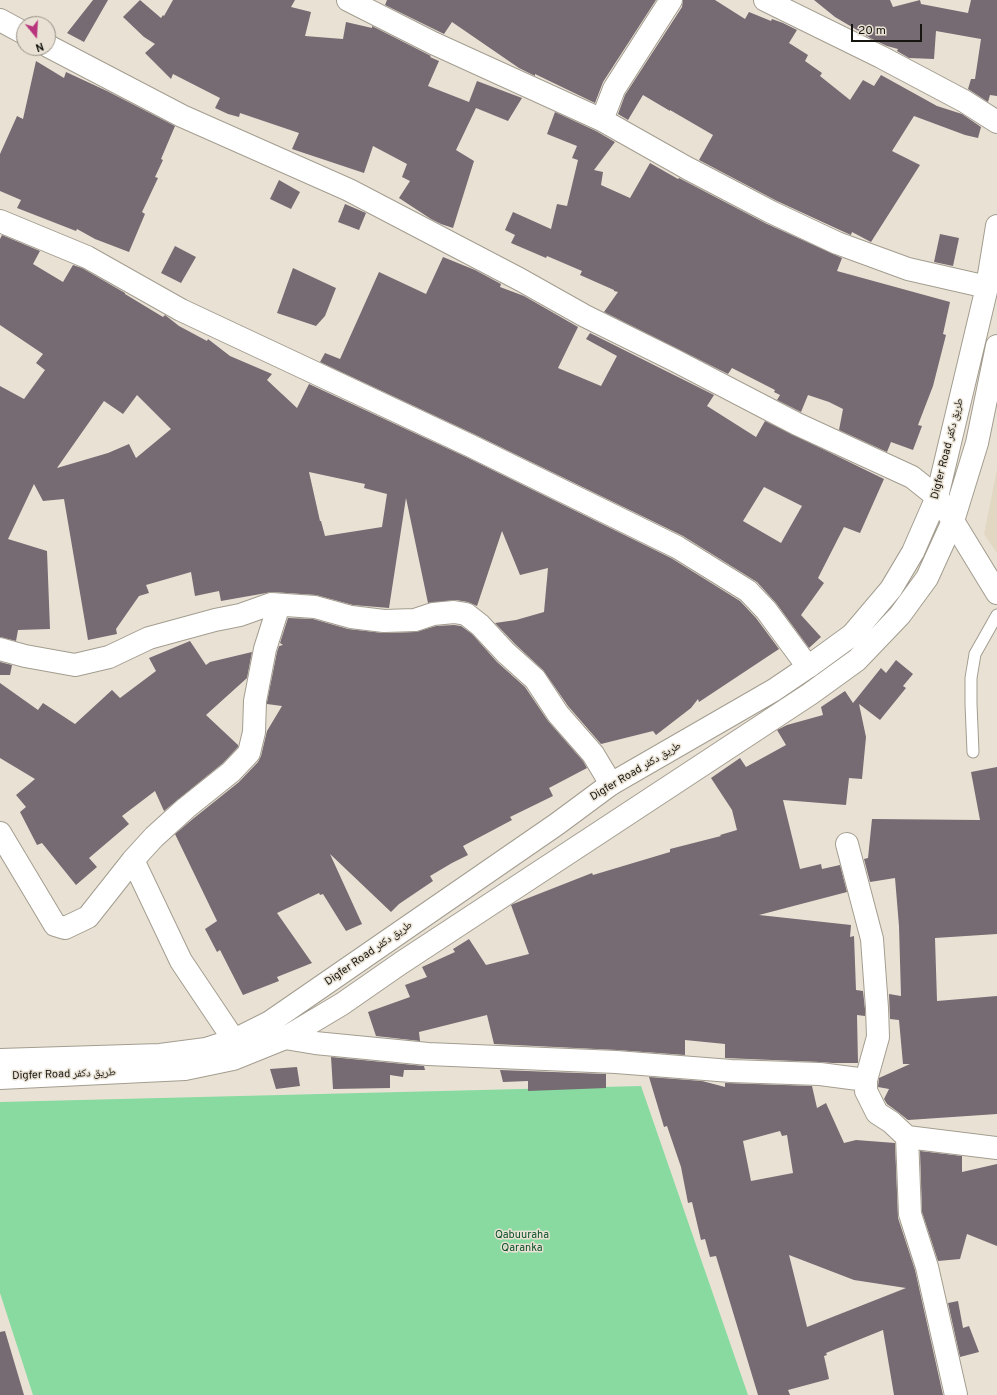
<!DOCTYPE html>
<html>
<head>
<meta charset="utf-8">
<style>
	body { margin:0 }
	#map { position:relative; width:997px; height:1395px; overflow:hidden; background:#e9e2d4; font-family:Overpass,sans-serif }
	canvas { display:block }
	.north { position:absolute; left:16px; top:16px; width:40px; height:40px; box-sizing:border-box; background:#e9e2d4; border:1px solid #959086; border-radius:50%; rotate:162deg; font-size:11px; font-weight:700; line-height:16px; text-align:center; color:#171510 }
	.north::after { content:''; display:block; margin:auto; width:14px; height:18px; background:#b8347c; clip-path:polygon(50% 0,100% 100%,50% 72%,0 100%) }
	.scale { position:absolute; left:851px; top:24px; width:71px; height:18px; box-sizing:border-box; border:2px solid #171510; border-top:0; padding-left:5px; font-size:12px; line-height:14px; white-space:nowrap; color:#171510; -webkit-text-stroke:3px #e9e2d4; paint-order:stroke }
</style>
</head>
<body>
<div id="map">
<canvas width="997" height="1395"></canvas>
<div class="north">N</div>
<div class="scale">20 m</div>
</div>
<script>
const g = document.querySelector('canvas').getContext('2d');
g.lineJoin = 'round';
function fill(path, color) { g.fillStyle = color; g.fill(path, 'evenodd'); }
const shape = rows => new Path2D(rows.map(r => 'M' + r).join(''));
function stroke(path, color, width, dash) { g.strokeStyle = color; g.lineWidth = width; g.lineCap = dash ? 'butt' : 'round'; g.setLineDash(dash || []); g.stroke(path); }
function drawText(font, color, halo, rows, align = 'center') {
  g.font = font + ' Overpass,"Noto Naskh Arabic",sans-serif'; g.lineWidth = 3; g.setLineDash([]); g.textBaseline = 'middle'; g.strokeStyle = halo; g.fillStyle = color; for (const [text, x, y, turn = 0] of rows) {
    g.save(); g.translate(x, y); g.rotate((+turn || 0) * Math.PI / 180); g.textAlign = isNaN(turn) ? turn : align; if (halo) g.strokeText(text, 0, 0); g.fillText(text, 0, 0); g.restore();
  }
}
fill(shape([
	[997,469,997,553,984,534]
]), '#e2d7c3');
fill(shape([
	[641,1086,748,1395,33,1395,0,1293,0,1102]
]), '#88daa0');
fill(shape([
	[93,0,108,0,84,42,67,33],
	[140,0,161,18,163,15,164,16,173,0,295,0,291,7,311,12,305,36,343,39,346,22,372,28,372,26,431,56,430,57,439,61,428,86,469,102,477,81,522,98,508,121,476,108,456,150,474,161,453,228,441,224,431,219,399,198,410,181,402,177,407,164,373,146,364,173,292,149,299,133,240,113,239,117,228,114,215,108,220,98,173,74,171,79,145,53,155,44,144,37,123,17],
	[387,0,656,0,603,82,595,103,535,74,535,76,519,68,452,22,444,34,385,5],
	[683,0,715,0,745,19,749,12,771,21,772,19,783,23,797,30,789,43,808,55,805,61,822,73,820,76,850,100,863,80,874,86,881,75,937,106,962,114,981,127,978,138,965,135,914,116,892,151,920,165,871,242,852,232,851,235,842,231,777,201,699,160,713,135,670,110,670,111,643,95,628,120,618,114,625,95,682,7],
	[814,0,890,0,893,7,920,0,921,4,968,13,971,0,997,0,997,96,990,95,988,102,968,89,971,79,975,79,981,39,936,31,934,59,909,58,897,51,898,49,887,46,872,39,835,17],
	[36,61,64,78,66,72,107,91,175,126,161,159,163,160,155,177,158,178,142,212,145,214,129,252,95,239,77,229,76,231,17,208,21,200,0,191,0,154,17,116,23,119],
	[555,112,596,131,615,142,594,170,603,172,601,185,630,198,650,163,678,179,679,178,765,223,842,258,837,271,950,302,943,334,946,335,933,386,918,425,922,426,913,450,891,442,887,452,839,430,843,409,829,402,808,395,801,412,777,400,780,395,774,392,775,390,732,368,728,374,604,312,618,292,614,291,614,290,580,275,582,271,547,256,546,258,511,243,515,235,505,230,513,212,551,229,557,204,567,206,578,160,572,158,577,146,547,134],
	[279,180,300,192,291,209,270,199],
	[345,204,366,213,359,230,338,222],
	[940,234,959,238,953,266,934,262],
	[2,235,40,251,33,264,63,282,73,265,82,268,125,293,125,294,163,317,165,315,179,326,207,341,208,339,230,356,272,374,267,380,297,408,309,384,466,457,671,558,740,601,756,618,779,649,699,702,698,699,691,708,656,735,653,731,601,744,568,706,543,670,515,644,495,623,516,620,544,612,548,568,520,575,502,531,477,606,468,602,456,600,428,603,406,498,389,608,353,605,316,595,272,592,221,601,219,591,195,596,191,572,146,585,149,593,139,596,116,629,117,634,88,640,64,499,43,501,34,484,8,539,47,551,50,629,18,630,16,641,0,637,0,386,24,399,45,370,36,363,43,354,0,325,0,239],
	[137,395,171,429,136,458,129,444,108,453,57,468,104,401,123,414],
	[309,472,365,484,364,488,387,494,382,527,325,536,321,521,320,521],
	[175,246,196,257,181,283,161,273],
	[443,257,475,270,501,284,500,287,524,296,578,327,558,368,601,386,617,356,586,339,590,333,714,395,707,406,756,437,765,421,884,479,860,533,844,527,818,578,824,583,801,615,821,637,809,648,776,603,757,582,683,536,476,435,320,362,325,353,340,359,379,272,426,294],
	[764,487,802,506,781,543,743,521],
	[293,268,336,288,325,316,316,326,277,313],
	[288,618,313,619,348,629,383,633,416,632,436,626,454,625,461,626,472,634,497,662,525,687,548,721,583,761,587,768,549,788,553,796,510,817,512,820,463,846,468,855,452,863,430,876,433,881,399,904,391,912,330,854,362,924,346,931,323,894,320,895,319,893,277,913,312,963,277,977,279,981,243,995,220,950,217,952,205,929,217,921,175,834,194,818,239,782,258,762,261,756,267,731,282,706,267,704,267,702,277,652,279,646,283,645,280,643],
	[190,641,206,665,210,662,252,652,247,678,206,715,238,745,238,747,223,763,164,811,155,791,122,816,129,824,89,858,97,867,76,885,42,843,37,845,20,812,26,807,16,795,35,779,0,758,0,683,38,710,43,703,75,724,112,690,120,698,156,671,149,658],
	[896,660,913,674,903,686,906,688,880,720,859,704,866,737,862,779,849,778,846,805,783,800,800,869,821,864,822,869,840,865,847,892,759,915,851,925,850,937,854,936,856,990,863,991,865,1009,865,1016,857,1015,858,1063,833,1063,820,1062,725,1058,725,1044,685,1040,685,1055,617,1050,494,1044,487,1015,419,1032,420,1041,376,1036,368,1012,410,997,405,985,427,977,422,967,455,952,453,949,469,939,486,965,529,954,511,905,513,904,592,873,593,875,670,852,670,849,721,836,720,835,737,830,732,810,711,778,740,758,746,767,786,745,777,730,787,725,823,715,821,707,845,691,853,703,881,668,886,673],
	[0,662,12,665,10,675,0,675],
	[997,767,997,934,935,938,937,1001,997,996,997,1114,908,1120,898,1112,887,1104,884,1099,889,1089,878,1087,879,1078,910,1064,903,1064,899,1020,890,1019,889,994,901,996,899,926,895,878,870,882,864,859,868,858,872,819,980,820,971,772],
	[331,1057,424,1066,425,1070,404,1070,403,1077,390,1075,390,1088,333,1089],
	[297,1067,300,1086,276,1089,270,1069],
	[500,1070,606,1074,606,1088,528,1091,528,1081,503,1082],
	[649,1077,702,1081,725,1087,725,1083,812,1086,817,1108,826,1103,844,1143,856,1140,895,1143,898,1218,915,1270,943,1395,894,1395,883,1330,826,1353,827,1355,824,1356,829,1379,788,1390,790,1395,758,1395,716,1256,710,1257,705,1239,701,1240,692,1202,688,1203,681,1167,667,1126,664,1127],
	[780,1131,782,1136,787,1135,793,1173,751,1181,743,1141],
	[789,1255,854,1280,906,1288,807,1327],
	[920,1151,962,1156,962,1172,997,1164,997,1246,967,1234,960,1259,938,1261,922,1212],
	[958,1301,963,1328,969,1326,979,1352,960,1357,948,1303],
	[5,1331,24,1395,0,1395,0,1332]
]), '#766a73');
const lane = shape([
	[973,752,971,704,971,678,975,654,997,615]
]);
const street = shape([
	[348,0,433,43,602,120,687,168,771,212,837,243,908,269,987,287],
	[765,0,881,57,964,101,997,122],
	[0,20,24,33],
	[48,46,182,116,349,190,521,280,585,316,674,360,797,424,912,477,937,497,953,521,997,593],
	[602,120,614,89,671,0],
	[0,221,87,257,181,310,471,446,677,547,748,591,766,610,808,667],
	[0,649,25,656,75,665,109,657,149,638,215,620,240,615,271,604,315,607,351,617,384,621,415,620,433,614,454,612,466,614,480,625,506,653,535,679,558,714,593,754,611,784],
	[0,833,55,925,65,928,88,917,133,860,154,837,186,808,231,772,249,753,254,732,255,701,265,649,279,605],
	[847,844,872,939,877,1008,878,1037,866,1080,866,1091,877,1113,891,1122,907,1137,910,1214,927,1267,956,1395],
	[133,860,181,961,234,1040],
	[285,1038,315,1043,428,1054,616,1062,731,1071,820,1074,866,1080],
	[907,1137,997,1148]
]);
const secondary = shape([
	[0,1060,160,1055,206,1049,234,1040,270,1022,557,824,611,784,774,690,808,667,852,635,891,589,913,552,937,497,987,287,997,226],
	[0,1078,185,1069,233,1059,285,1038,342,1004,401,963,810,694,857,660,900,615,927,578,953,521,977,443,997,346]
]);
stroke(lane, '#a39d90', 13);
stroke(street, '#a39d90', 24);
stroke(secondary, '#a39d90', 24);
stroke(lane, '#fff', 11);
stroke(street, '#fff', 22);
stroke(secondary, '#fff', 22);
drawText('11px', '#171510', '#e9e2d4', [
	["Digfer Road طريق دكفر",948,449,-76],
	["Digfer Road طريق دكفر",636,772,-31],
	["Digfer Road طريق دكفر",369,954,-35],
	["Digfer Road طريق دكفر",64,1075,-2]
]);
drawText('11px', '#0f532c', '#e9e2d4', [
	["Qabuuraha",522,1236],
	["Qaranka",522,1249]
]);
</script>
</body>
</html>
